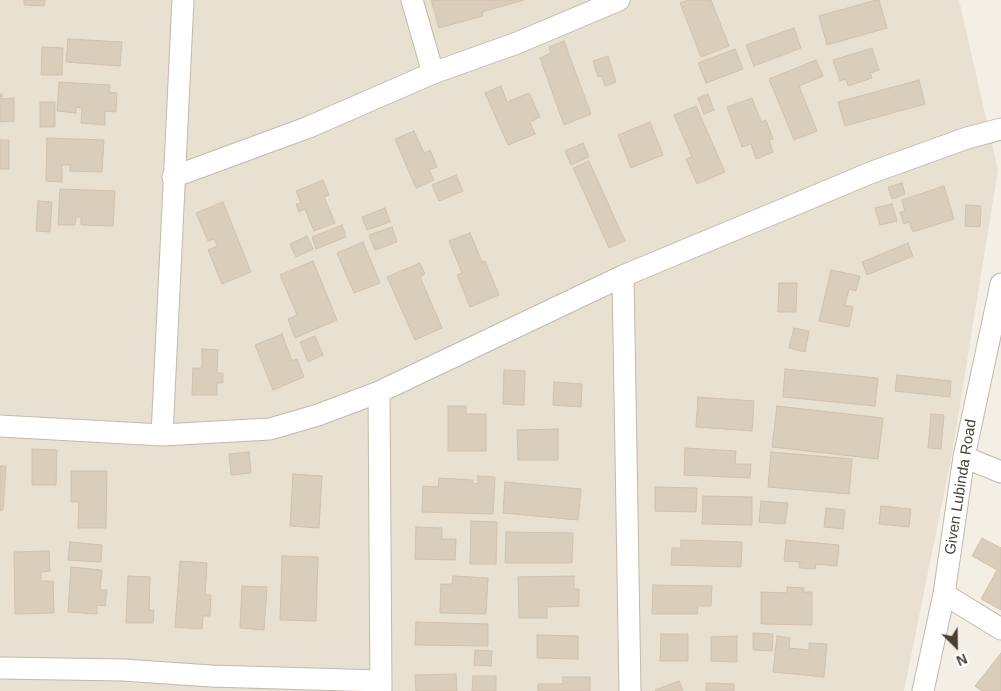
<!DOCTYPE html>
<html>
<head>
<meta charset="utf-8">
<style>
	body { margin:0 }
	#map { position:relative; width:1001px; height:691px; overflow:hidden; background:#f4efe5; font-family:Helvetica,sans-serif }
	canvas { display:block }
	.north { position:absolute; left:931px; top:621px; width:50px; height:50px; -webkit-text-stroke:4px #fff; paint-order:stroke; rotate:157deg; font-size:14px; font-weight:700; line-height:20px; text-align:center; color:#473f34 }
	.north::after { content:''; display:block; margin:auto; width:18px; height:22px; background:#473f34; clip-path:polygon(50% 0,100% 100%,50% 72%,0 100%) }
</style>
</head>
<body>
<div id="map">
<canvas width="1001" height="691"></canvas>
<div class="north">N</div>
</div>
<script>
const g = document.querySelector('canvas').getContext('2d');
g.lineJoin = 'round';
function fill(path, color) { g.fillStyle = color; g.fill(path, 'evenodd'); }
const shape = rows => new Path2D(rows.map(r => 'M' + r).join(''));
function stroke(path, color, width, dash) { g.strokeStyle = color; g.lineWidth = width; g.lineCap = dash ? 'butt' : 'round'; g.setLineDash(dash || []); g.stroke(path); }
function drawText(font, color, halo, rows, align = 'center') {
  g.font = font + ' Helvetica,sans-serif'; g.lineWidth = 4; g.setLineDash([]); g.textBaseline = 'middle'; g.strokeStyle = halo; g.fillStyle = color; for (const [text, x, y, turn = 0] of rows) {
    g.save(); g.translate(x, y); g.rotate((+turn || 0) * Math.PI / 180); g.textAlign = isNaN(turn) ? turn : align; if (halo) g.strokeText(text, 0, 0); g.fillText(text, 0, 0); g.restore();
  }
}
fill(shape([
	[0,0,959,0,998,170,952,454,904,691,0,691]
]), '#e8e1d2');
const building = shape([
	[24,0,45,0,44,6,24,5,24,0],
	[431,0,524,0,482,12,483,16,439,28,431,0],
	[688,0,711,0,729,46,701,57,680,3,688,0],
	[876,0,879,0,887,28,827,45,819,16,876,0],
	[794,28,801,48,754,66,746,45,794,28],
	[68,39,122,42,120,66,66,62,68,39],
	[564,41,591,114,564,125,540,58,551,53,549,47,564,41],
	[42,47,63,48,62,75,41,75,42,47],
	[872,48,879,70,870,73,872,78,848,86,846,79,840,81,833,60,872,48],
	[735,49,743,69,706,83,698,63,735,49],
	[608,56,616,82,605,86,602,76,598,77,593,61,608,56],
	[816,60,823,76,799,86,817,131,794,140,769,79,816,60],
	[919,80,925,104,845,126,838,102,919,80],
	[59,82,110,85,109,92,117,93,116,112,105,111,105,125,81,123,82,108,76,107,76,113,57,111,59,82],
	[501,86,507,102,529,93,540,117,530,122,535,134,508,145,485,93,501,86],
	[0,94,2,94,2,99,14,98,14,121,0,122,0,94],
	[708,94,714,110,704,114,698,98,708,94],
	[752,98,761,122,766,120,773,139,769,140,773,152,756,159,751,144,742,147,727,107,752,98],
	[40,102,55,102,55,127,40,127,40,102],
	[696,106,725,172,697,184,686,159,692,157,674,115,696,106],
	[650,122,663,155,631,168,618,135,650,122],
	[414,131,424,153,430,150,437,167,429,170,434,180,416,188,395,139,414,131],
	[47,138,104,140,102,172,70,171,70,165,62,165,62,182,46,181,47,138],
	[0,140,9,140,9,169,0,169,0,140],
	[583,143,589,157,571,165,565,151,583,143],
	[589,161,625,241,609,248,573,168,589,161],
	[456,175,463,191,439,201,432,185,456,175],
	[323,180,329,195,324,197,335,223,314,231,305,209,299,212,296,204,301,203,296,191,323,180],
	[902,183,905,194,892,199,888,187,902,183],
	[944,186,954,219,913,232,909,222,904,224,900,212,905,211,902,200,944,186],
	[60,189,115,191,113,226,81,225,81,217,76,217,75,225,58,225,60,189],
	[38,201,52,202,50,232,36,231,38,201],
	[223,202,251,272,222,284,208,250,217,246,214,239,208,241,196,213,223,202],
	[892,204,897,221,880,225,875,208,892,204],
	[966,205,981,206,980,227,965,226,966,205],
	[385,208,390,222,367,230,362,217,385,208],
	[342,225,346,237,316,249,312,237,342,225],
	[392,227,397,242,375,250,369,235,392,227],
	[470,233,482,262,485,261,499,295,470,307,457,275,462,273,449,241,470,233],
	[307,236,313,249,296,257,290,244,307,236],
	[363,242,380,283,354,293,337,253,363,242],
	[908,243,913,256,867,275,862,262,908,243],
	[313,261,337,320,295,338,288,319,297,315,280,275,313,261],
	[420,263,425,274,420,277,442,328,415,340,387,277,420,263],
	[831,270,860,276,856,291,849,289,845,305,853,307,849,327,819,321,831,270],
	[779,283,797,283,796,312,778,312,779,283],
	[794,328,809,331,805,352,789,348,794,328],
	[282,334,292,361,297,359,304,377,273,390,255,345,282,334],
	[315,336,323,355,308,362,300,342,315,336],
	[202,349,218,350,217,373,223,373,223,383,217,383,217,395,192,395,193,368,202,368,202,349],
	[785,369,878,378,875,406,783,397,785,369],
	[504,370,525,371,524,405,503,404,504,370],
	[897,375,951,381,950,397,895,391,897,375],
	[554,382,582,384,581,407,553,405,554,382],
	[698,397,754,401,752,431,696,427,698,397],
	[448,406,466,406,466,414,486,414,486,451,448,451,448,406],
	[777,406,883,418,878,459,772,447,777,406],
	[931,414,944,415,941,449,928,448,931,414],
	[558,429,558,460,518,460,517,430,558,429],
	[685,448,736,451,735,464,751,464,750,478,684,475,685,448],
	[32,449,57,450,56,485,32,485,32,449],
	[249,452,251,473,231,475,229,454,249,452],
	[771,452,852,459,849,494,768,487,771,452],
	[0,466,6,466,3,510,0,510,0,466],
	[71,471,107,471,106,528,78,528,79,502,71,502,71,471],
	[293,474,322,476,319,528,290,526,293,474],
	[478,476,495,477,493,514,422,512,423,486,438,487,439,478,473,480,473,483,478,484,478,476],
	[505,482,581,489,578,520,503,513,505,482],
	[655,487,697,488,696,512,655,511,655,487],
	[703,496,752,497,752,525,702,524,703,496],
	[761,501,788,503,785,524,759,522,761,501],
	[881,506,911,509,909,527,879,524,881,506],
	[826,508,845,510,843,529,824,527,826,508],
	[471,521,497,522,496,564,470,564,471,521],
	[416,527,442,528,442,539,456,539,455,560,415,559,416,527],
	[506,532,573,533,572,563,505,563,506,532],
	[982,538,1001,548,1001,610,981,599,997,570,972,556,982,538],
	[681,540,742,542,741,567,671,565,672,548,681,548,681,540],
	[786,540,839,545,837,566,816,564,815,569,799,568,800,562,784,561,786,540],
	[70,542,102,545,101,562,68,560,70,542],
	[49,551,50,571,41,572,41,581,53,581,54,613,15,614,14,552,49,551],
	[282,556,318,557,316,621,280,620,282,556],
	[180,561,207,563,205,595,211,595,210,616,203,616,202,629,175,627,180,561],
	[71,567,102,570,100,590,107,590,105,606,97,605,97,614,68,612,71,567],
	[128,576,150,577,149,610,154,610,153,623,126,623,128,576],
	[453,576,488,578,486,614,440,613,441,584,452,584,453,576],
	[574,576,574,589,579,589,579,606,547,607,547,618,519,618,518,577,574,576],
	[653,585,712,586,711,606,698,606,697,614,652,614,653,585],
	[242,586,267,587,264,630,240,628,242,586],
	[787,587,804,588,803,592,812,592,812,625,761,624,761,592,787,593,787,587],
	[416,622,488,624,488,646,415,645,416,622],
	[753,633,773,634,772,651,753,650,753,633],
	[661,634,688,634,688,661,660,661,661,634],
	[537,635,578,636,578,659,537,658,537,635],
	[737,636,737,662,711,661,711,637,737,636],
	[777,636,790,638,789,648,809,650,809,643,827,644,824,677,773,672,777,636],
	[475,650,492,651,491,666,474,665,475,650],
	[1001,653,1001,691,982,691,975,686,1001,653],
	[456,674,457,691,416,691,415,675,456,674],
	[473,676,496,676,496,691,472,691,473,676],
	[563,677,590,677,590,691,538,691,538,684,563,684,563,677],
	[679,681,683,691,656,691,655,690,679,681],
	[706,683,734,684,734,691,706,691,706,683]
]);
fill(building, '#d9cdbc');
stroke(building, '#d2c1ac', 1);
const minor = shape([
	[412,0,433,73],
	[173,177,309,127,433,73,517,43,619,0],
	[623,276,630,691],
	[379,392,381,691],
	[0,426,162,435,270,429,318,415,379,392,623,276,801,202,870,173,967,138,1001,129],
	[162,435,183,0],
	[964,457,1001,472],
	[944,594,1001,629],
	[0,668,123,670,211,676,381,681],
	[923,691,944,594,964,457,1001,284]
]);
stroke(minor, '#c3b9aa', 23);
stroke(minor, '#fff', 21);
drawText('15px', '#473f34', '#fff', [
	["Given Lubinda Road",961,487,-81]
]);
</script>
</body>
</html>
